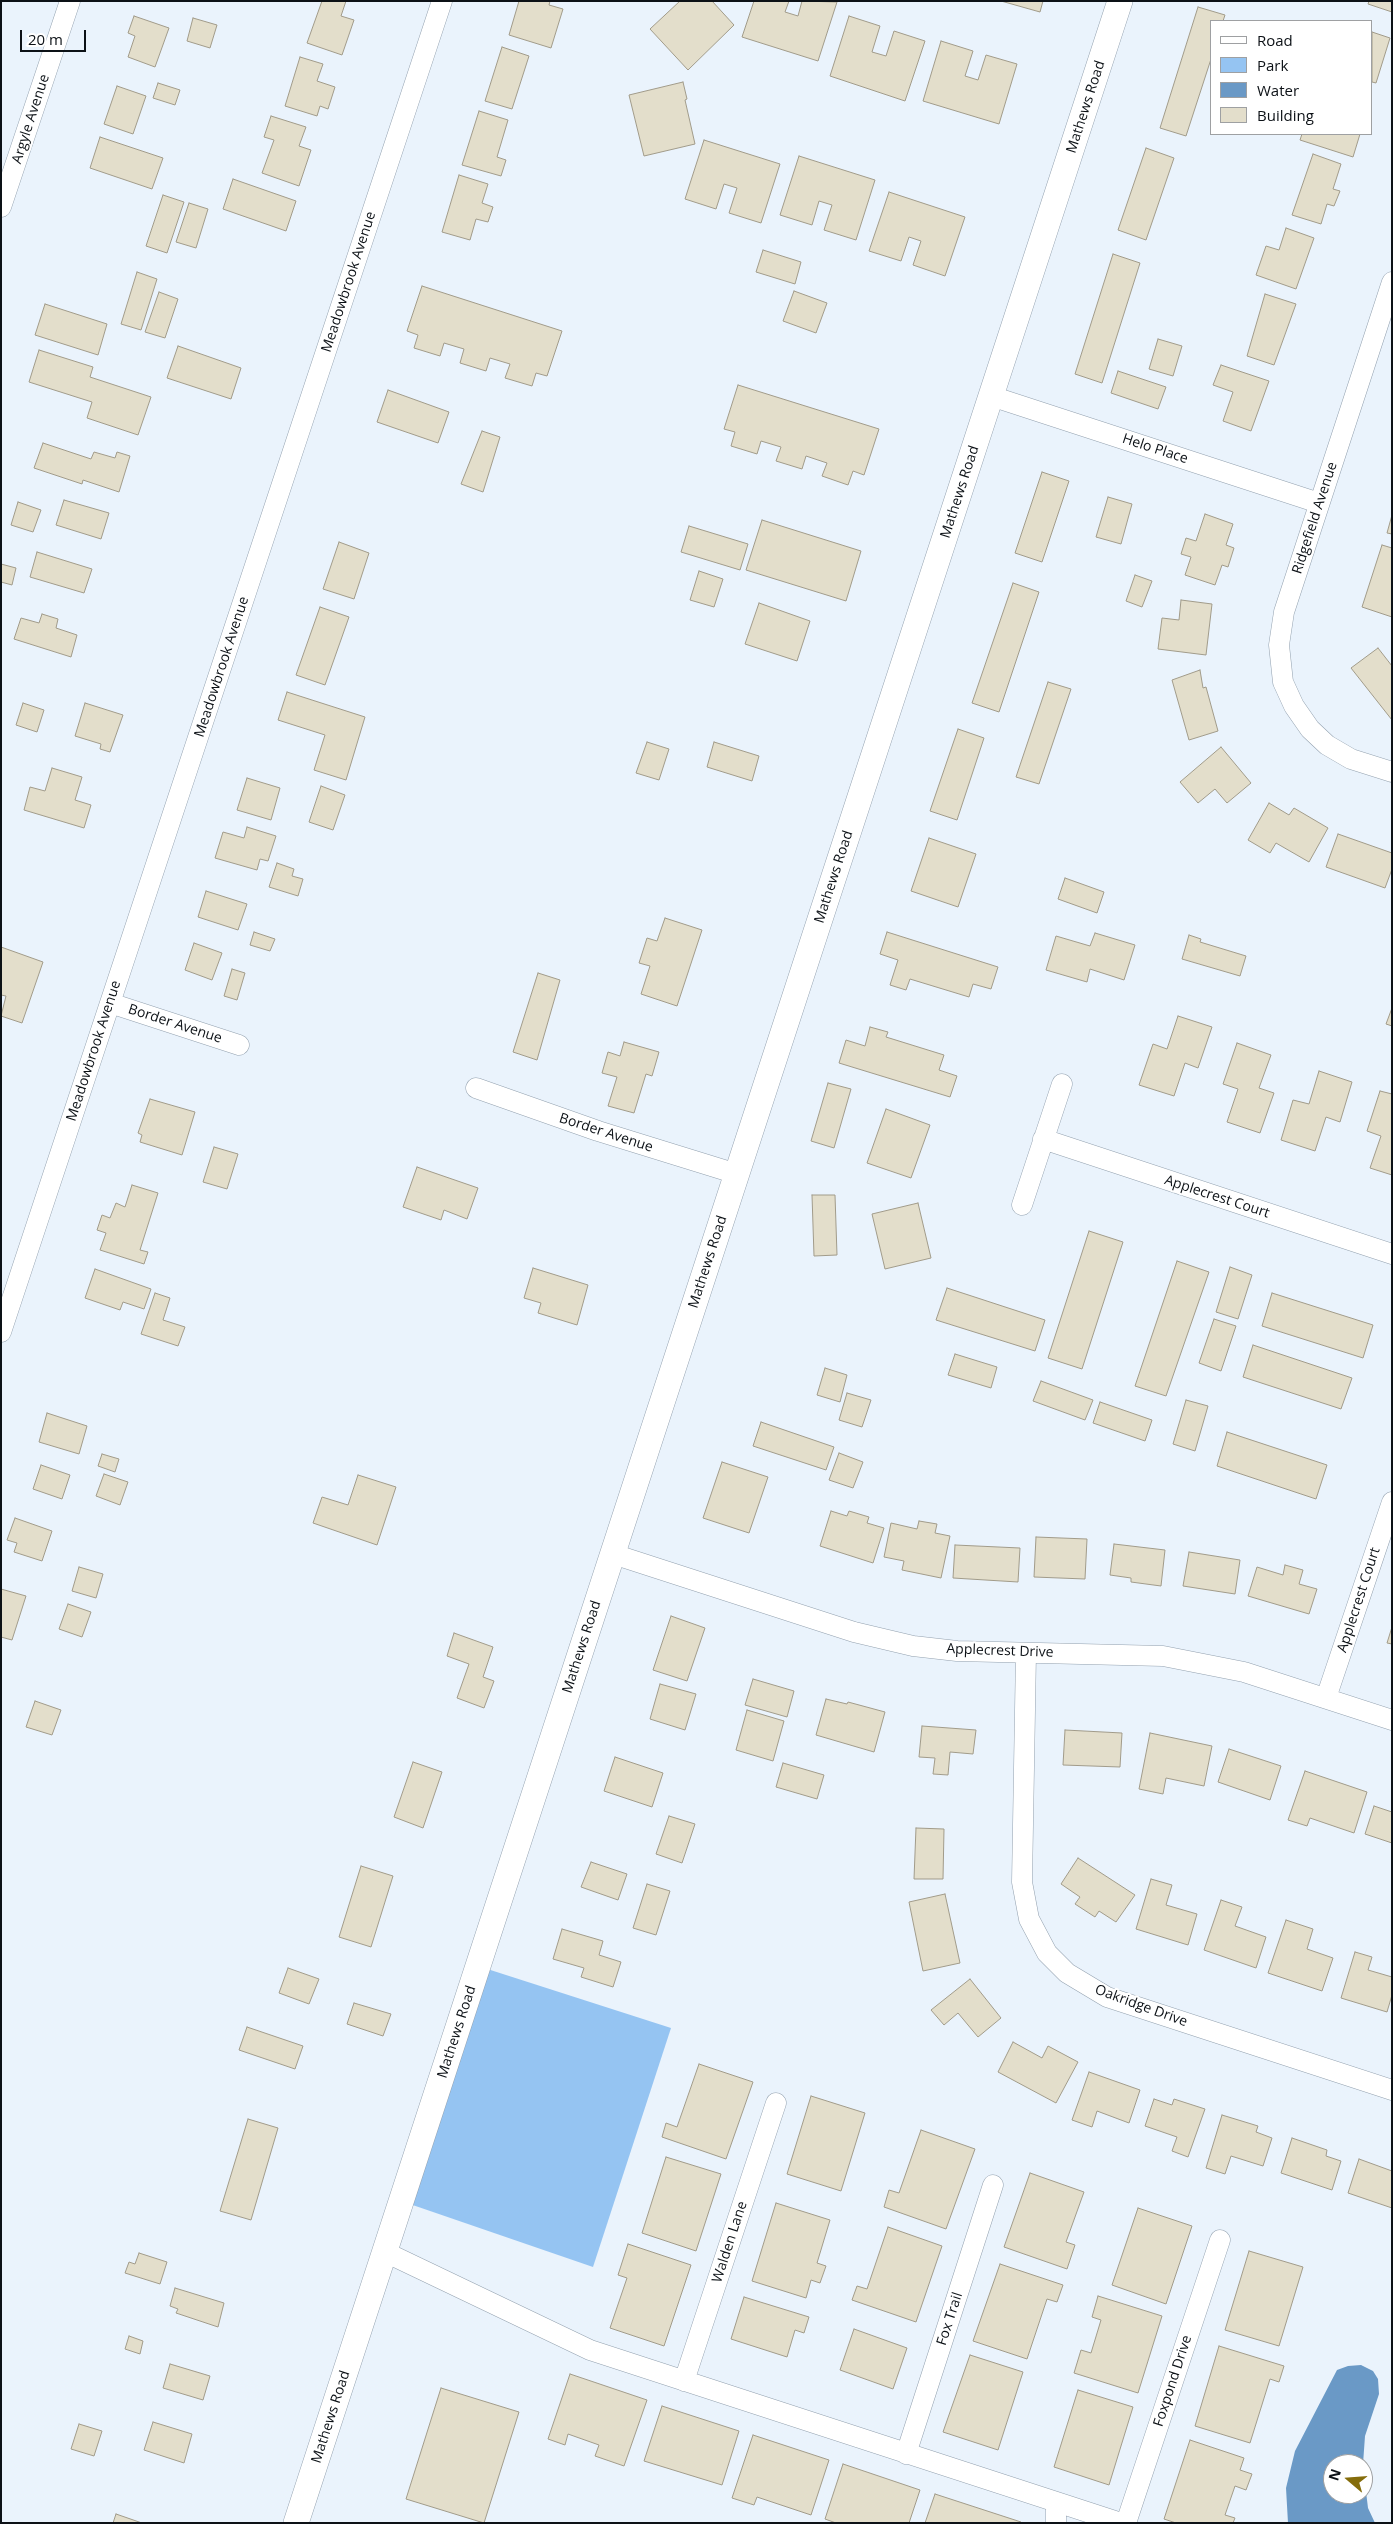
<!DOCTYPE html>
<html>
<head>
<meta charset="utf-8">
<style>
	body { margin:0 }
	#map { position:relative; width:1393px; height:2524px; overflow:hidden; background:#eaf3fc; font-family:"Open Sans",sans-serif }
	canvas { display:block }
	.frame { position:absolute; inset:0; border:2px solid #0c1116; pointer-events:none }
	.legend { position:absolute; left:1210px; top:20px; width:162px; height:115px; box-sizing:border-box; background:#fff; border:1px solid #9ea0a2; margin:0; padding:6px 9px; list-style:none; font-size:15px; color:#0c1116 }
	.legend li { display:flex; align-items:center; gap:10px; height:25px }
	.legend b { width:25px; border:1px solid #9ea0a2 }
	.north { position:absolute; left:1323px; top:2454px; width:50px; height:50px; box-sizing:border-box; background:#fff; border:1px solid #9ea0a2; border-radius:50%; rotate:288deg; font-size:14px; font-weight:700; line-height:20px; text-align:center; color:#0c1116 }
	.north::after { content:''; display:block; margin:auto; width:18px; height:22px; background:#856d0b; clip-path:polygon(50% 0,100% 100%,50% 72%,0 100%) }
	.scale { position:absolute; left:20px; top:30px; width:66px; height:22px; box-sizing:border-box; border:2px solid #0c1116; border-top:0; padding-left:6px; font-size:15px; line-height:18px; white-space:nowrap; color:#0c1116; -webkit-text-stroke:4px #fff; paint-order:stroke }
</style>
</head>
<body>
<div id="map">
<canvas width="1393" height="2524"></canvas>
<div class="frame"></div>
<ul class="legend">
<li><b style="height:6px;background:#fff"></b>Road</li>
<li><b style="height:14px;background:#95c4f2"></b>Park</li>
<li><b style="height:14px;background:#6a99c6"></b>Water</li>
<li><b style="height:14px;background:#e3decb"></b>Building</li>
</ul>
<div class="north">N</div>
<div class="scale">20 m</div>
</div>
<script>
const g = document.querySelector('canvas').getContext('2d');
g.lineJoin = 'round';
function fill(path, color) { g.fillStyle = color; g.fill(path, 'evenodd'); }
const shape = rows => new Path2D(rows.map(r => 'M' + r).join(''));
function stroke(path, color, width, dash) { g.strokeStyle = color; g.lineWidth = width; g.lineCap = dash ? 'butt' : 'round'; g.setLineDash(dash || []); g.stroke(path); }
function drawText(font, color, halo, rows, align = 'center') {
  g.font = font + ' "Open Sans",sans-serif'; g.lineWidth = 4; g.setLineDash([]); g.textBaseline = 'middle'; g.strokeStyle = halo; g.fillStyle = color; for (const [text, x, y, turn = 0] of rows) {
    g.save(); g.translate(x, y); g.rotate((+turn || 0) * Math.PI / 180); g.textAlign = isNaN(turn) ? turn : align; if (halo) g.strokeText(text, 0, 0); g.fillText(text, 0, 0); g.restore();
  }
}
fill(shape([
	[478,1966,671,2028,593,2267,401,2201]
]), '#95c4f2');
fill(shape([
	[1361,2365,1373,2371,1378,2379,1379,2394,1365,2436,1363,2464,1333,2464,1333,2494,1363,2494,1363,2467,1368,2508,1375,2523,1288,2523,1286,2488,1295,2451,1337,2370,1348,2366]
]), '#6a99c6');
const building = shape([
	[322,1,346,1,341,16,354,20,342,55,307,43,322,1],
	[519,1,550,1,549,5,563,9,551,48,509,35,519,1],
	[680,1,712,1,734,25,688,70,650,29,680,1],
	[754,1,789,1,785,12,798,16,802,1,837,2,818,61,742,37,754,1],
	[1001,1,1043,1,1040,12,1001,1],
	[1369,1,1392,1,1392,12,1368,4,1369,1],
	[1198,7,1225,15,1223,21,1212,21,1212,56,1186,136,1160,128,1198,7],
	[134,16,169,28,155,67,128,57,135,36,128,33,134,16],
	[849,16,880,26,872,52,886,56,894,31,925,41,905,101,830,76,849,16],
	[193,18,217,25,210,48,187,41,193,18],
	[1372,32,1390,38,1376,83,1372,82,1372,32],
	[941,41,973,51,965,76,978,80,986,55,1017,64,999,124,923,101,941,41],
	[502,47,529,56,512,109,485,101,502,47],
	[300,57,323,64,317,81,335,87,328,109,320,106,317,116,285,106,300,57],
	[683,82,687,99,685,100,695,144,644,156,629,95,683,82],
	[158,83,180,90,175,105,153,98,158,83],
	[117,86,146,96,133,134,104,124,117,86],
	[479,111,508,120,497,157,506,160,501,176,462,165,479,111],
	[271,116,306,127,299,146,311,150,299,186,262,173,274,140,264,137,271,116],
	[1302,134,1360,134,1353,157,1300,140,1302,134],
	[100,137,163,158,152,189,90,168,100,137],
	[704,140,780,164,761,223,729,213,737,188,724,184,716,209,685,199,704,140],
	[1146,148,1174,158,1146,240,1118,230,1146,148],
	[1313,154,1341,164,1333,189,1340,191,1334,206,1327,204,1321,224,1292,215,1313,154],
	[799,156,875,180,856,240,824,230,832,205,819,201,812,225,780,215,799,156],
	[459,175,488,184,482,203,493,207,488,222,476,219,470,240,442,232,459,175],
	[233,179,296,201,286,231,223,209,233,179],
	[889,192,965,217,945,276,913,265,921,241,909,237,901,261,869,251,889,192],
	[163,195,184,202,167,253,146,246,163,195],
	[189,203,208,209,196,248,176,242,189,203],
	[1286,228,1314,238,1296,289,1256,275,1266,246,1279,250,1286,228],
	[763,250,801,262,795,284,756,272,763,250],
	[1113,254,1140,263,1102,383,1075,374,1113,254],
	[137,272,157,279,141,330,121,324,137,272],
	[422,286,562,331,547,376,536,373,532,386,505,378,510,364,490,358,486,371,460,363,464,349,444,343,440,356,414,348,418,335,407,331,422,286],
	[794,291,827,303,816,333,783,321,794,291],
	[159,292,178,299,165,338,145,332,159,292],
	[1265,294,1296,304,1274,365,1247,356,1265,294],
	[45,304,107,324,98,355,35,335,45,304],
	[1158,339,1182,346,1173,376,1149,369,1158,339],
	[178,346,241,368,231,399,167,378,178,346],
	[39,350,93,367,90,377,151,397,138,435,87,418,92,402,29,382,39,350],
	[1221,365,1269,381,1251,431,1223,421,1233,392,1213,385,1221,365],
	[1118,371,1166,387,1158,409,1111,393,1118,371],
	[738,385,879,429,864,475,853,471,848,485,822,476,827,463,806,456,802,469,776,461,781,447,761,441,757,454,731,446,735,432,724,429,738,385],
	[388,390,449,412,438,443,377,422,388,390],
	[482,431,500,437,483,492,461,484,482,431],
	[43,443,91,459,94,452,115,458,117,452,130,456,119,492,83,480,82,484,34,468,43,443],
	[1042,472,1069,481,1042,562,1015,553,1042,472],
	[1108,497,1132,504,1121,544,1096,537,1108,497],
	[64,500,109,513,101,539,56,525,64,500],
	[18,502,41,510,33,532,11,525,18,502],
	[1205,514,1233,524,1226,545,1234,548,1228,567,1222,565,1215,585,1185,575,1191,557,1181,554,1186,538,1196,541,1205,514],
	[1392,515,1392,534,1387,533,1392,515],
	[762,520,861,551,846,601,746,570,762,520],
	[689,526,748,544,740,570,681,552,689,526],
	[339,542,369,553,354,599,323,589,339,542],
	[1382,545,1392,548,1392,617,1362,607,1382,545],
	[37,552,92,569,84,593,30,577,37,552],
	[1,564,16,568,12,585,1,582,1,564],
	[699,571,723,579,714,607,690,600,699,571],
	[1135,575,1152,581,1142,607,1126,601,1135,575],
	[1013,583,1039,592,999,712,972,703,1013,583],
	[1181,600,1212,604,1206,655,1158,649,1162,618,1179,620,1181,600],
	[759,603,810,621,797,661,745,644,759,603],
	[320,607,349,617,325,685,296,675,320,607],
	[42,614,58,619,56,628,77,635,71,657,14,639,21,618,39,623,42,614],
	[1378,648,1392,666,1392,720,1351,668,1378,648],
	[1200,670,1203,688,1206,687,1218,731,1189,740,1172,680,1200,670],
	[1048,682,1071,689,1039,784,1016,777,1048,682],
	[287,692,365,717,346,780,314,770,325,735,278,720,287,692],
	[23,703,44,710,37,732,16,725,23,703],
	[85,703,123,715,110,752,100,749,101,744,75,736,85,703],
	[958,729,984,738,957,820,930,811,958,729],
	[647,742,669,749,659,780,636,773,647,742],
	[714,742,759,756,752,781,707,767,714,742],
	[1221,747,1251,783,1227,803,1215,789,1198,803,1180,782,1221,747],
	[52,768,82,777,75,800,91,805,84,828,24,810,30,787,45,791,52,768],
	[247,778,280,788,271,820,237,810,247,778],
	[321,786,345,795,333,830,309,822,321,786],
	[1269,803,1289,815,1294,808,1328,828,1309,862,1276,843,1270,853,1248,840,1269,803],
	[247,827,276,836,268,861,260,859,257,870,215,858,223,832,244,838,247,827],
	[1338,834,1392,853,1392,869,1385,888,1326,867,1338,834],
	[929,838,976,854,958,907,911,891,929,838],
	[277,863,294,869,292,876,303,879,298,896,269,887,277,863],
	[1065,878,1104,892,1097,913,1058,899,1065,878],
	[206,891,247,904,238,930,198,917,206,891],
	[665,918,702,930,677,1006,641,994,650,966,639,963,647,938,657,941,665,918],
	[254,932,275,939,270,951,250,945,254,932],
	[887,932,998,967,991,989,973,984,969,997,910,979,906,990,890,985,898,960,880,954,887,932],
	[1095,933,1135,945,1124,980,1090,969,1087,982,1046,970,1056,936,1090,946,1095,933],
	[1189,935,1201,939,1200,942,1246,956,1240,976,1182,959,1189,935],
	[194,943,222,953,212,980,185,970,194,943],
	[1,947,43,962,22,1023,1,1016,6,996,1,995,1,947],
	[232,969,245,973,237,1000,224,996,232,969],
	[538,973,560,980,537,1060,513,1052,538,973],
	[1392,1008,1392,1026,1386,1024,1392,1008],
	[1178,1016,1212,1027,1198,1068,1185,1063,1174,1096,1139,1085,1153,1044,1167,1049,1178,1016],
	[870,1027,888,1032,886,1037,944,1055,939,1070,957,1076,950,1097,839,1063,846,1040,865,1046,870,1027],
	[624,1042,659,1052,652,1076,646,1074,634,1113,608,1106,617,1077,602,1073,608,1052,620,1056,624,1042],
	[1237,1043,1271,1055,1259,1088,1274,1093,1260,1133,1227,1122,1238,1089,1223,1084,1237,1043],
	[1319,1071,1352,1082,1340,1122,1326,1117,1315,1151,1281,1140,1293,1100,1309,1104,1319,1071],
	[828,1083,851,1089,834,1148,811,1141,828,1083],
	[1380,1091,1392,1094,1392,1175,1370,1168,1381,1136,1367,1131,1380,1091],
	[150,1099,195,1112,182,1155,140,1142,142,1135,138,1133,150,1099],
	[886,1109,930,1125,911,1178,867,1163,886,1109],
	[214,1147,238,1154,227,1189,203,1182,214,1147],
	[417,1167,478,1188,467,1219,444,1210,441,1220,403,1207,417,1167],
	[132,1185,158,1193,140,1250,148,1252,144,1264,100,1250,106,1233,97,1230,102,1215,110,1218,116,1203,125,1207,132,1185],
	[812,1195,835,1195,837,1255,814,1256,812,1195],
	[918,1203,931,1258,885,1269,872,1214,918,1203],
	[1089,1231,1123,1242,1082,1369,1048,1358,1089,1231],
	[1177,1261,1209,1272,1166,1396,1135,1386,1177,1261],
	[1230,1267,1252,1275,1238,1319,1216,1312,1230,1267],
	[533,1268,588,1285,577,1325,538,1313,541,1303,524,1298,533,1268],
	[95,1269,151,1289,144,1309,123,1302,120,1310,85,1298,95,1269],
	[947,1288,1045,1320,1035,1351,936,1320,947,1288],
	[155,1293,170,1298,163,1320,185,1327,178,1346,141,1334,155,1293],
	[1272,1293,1373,1325,1363,1358,1262,1326,1272,1293],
	[1214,1319,1236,1326,1221,1371,1199,1363,1214,1319],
	[1253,1345,1352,1378,1341,1409,1243,1377,1253,1345],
	[955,1354,997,1367,991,1388,948,1375,955,1354],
	[825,1368,847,1375,840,1402,817,1395,825,1368],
	[1041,1381,1093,1400,1085,1420,1033,1401,1041,1381],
	[847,1393,871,1400,862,1427,839,1420,847,1393],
	[1186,1400,1208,1406,1195,1451,1173,1444,1186,1400],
	[1100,1402,1152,1420,1145,1441,1093,1423,1100,1402],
	[47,1413,87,1426,79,1454,39,1442,47,1413],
	[761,1422,834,1447,826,1470,753,1446,761,1422],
	[1227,1432,1327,1465,1316,1499,1217,1466,1227,1432],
	[839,1453,863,1462,853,1488,829,1480,839,1453],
	[102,1454,119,1459,115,1472,98,1466,102,1454],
	[722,1462,768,1477,749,1533,703,1518,722,1462],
	[41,1465,70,1475,62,1499,33,1489,41,1465],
	[104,1474,128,1482,120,1505,96,1496,104,1474],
	[358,1475,396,1487,377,1545,313,1523,322,1497,348,1505,358,1475],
	[831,1511,847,1516,849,1511,869,1517,867,1523,884,1528,873,1563,820,1546,831,1511],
	[15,1518,52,1531,42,1561,14,1552,17,1543,7,1540,15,1518],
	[919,1521,937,1524,935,1533,950,1536,941,1578,902,1570,904,1561,884,1557,891,1523,917,1529,919,1521],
	[1036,1537,1087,1539,1085,1579,1034,1577,1036,1537],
	[1114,1544,1165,1550,1161,1586,1131,1582,1131,1578,1110,1575,1114,1544],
	[955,1545,1020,1548,1018,1582,953,1578,955,1545],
	[1189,1552,1240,1560,1235,1594,1183,1586,1189,1552],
	[1285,1565,1303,1570,1299,1584,1317,1589,1309,1614,1248,1596,1257,1567,1283,1575,1285,1565],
	[79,1567,103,1574,96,1598,72,1591,79,1567],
	[1,1589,26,1596,12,1640,1,1637,1,1589],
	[68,1604,91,1612,82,1637,59,1629,68,1604],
	[671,1616,705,1628,687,1681,653,1670,671,1616],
	[1392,1627,1392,1644,1387,1643,1392,1627],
	[454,1633,493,1647,483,1677,494,1681,484,1708,457,1698,469,1664,447,1656,454,1633],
	[753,1679,794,1691,787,1717,745,1705,753,1679],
	[660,1684,696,1694,685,1730,650,1719,660,1684],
	[826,1699,847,1704,848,1702,885,1712,874,1752,816,1735,826,1699],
	[35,1701,61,1710,52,1735,26,1727,35,1701],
	[747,1710,784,1721,773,1761,736,1750,747,1710],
	[922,1726,976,1730,973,1754,950,1752,948,1775,933,1774,935,1758,919,1757,922,1726],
	[1065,1730,1122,1733,1120,1767,1063,1765,1065,1730],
	[1150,1733,1212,1746,1204,1786,1166,1778,1163,1794,1139,1789,1150,1733],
	[1229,1749,1281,1766,1270,1800,1218,1782,1229,1749],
	[615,1757,663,1773,652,1807,604,1791,615,1757],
	[413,1762,442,1772,423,1828,394,1817,413,1762],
	[783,1763,824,1775,817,1799,776,1787,783,1763],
	[1305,1771,1367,1792,1354,1833,1310,1818,1307,1826,1288,1820,1305,1771],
	[1374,1806,1392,1812,1392,1843,1365,1834,1374,1806],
	[669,1816,695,1824,682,1863,656,1854,669,1816],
	[916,1828,944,1829,943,1879,914,1879,916,1828],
	[1078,1858,1135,1895,1116,1922,1099,1911,1095,1917,1075,1904,1080,1897,1061,1884,1078,1858],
	[591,1862,627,1874,618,1900,581,1887,591,1862],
	[361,1866,393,1876,371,1947,339,1937,361,1866],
	[1151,1879,1172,1885,1166,1905,1197,1914,1188,1945,1136,1929,1151,1879],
	[647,1884,670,1891,656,1935,633,1928,647,1884],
	[945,1894,960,1963,923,1971,909,1902,945,1894],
	[1221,1900,1242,1907,1235,1926,1266,1937,1256,1968,1204,1950,1221,1900],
	[1286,1920,1313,1929,1307,1949,1333,1958,1322,1991,1268,1973,1286,1920],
	[562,1929,603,1941,599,1955,621,1962,613,1987,581,1977,584,1968,553,1959,562,1929],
	[1355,1952,1372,1957,1368,1970,1392,1977,1392,1995,1387,2012,1341,1998,1355,1952],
	[288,1968,319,1979,309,2004,279,1993,288,1968],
	[970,1979,1001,2018,978,2037,958,2013,944,2025,931,2010,970,1979],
	[354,2003,391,2014,383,2036,347,2024,354,2003],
	[247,2027,303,2046,295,2069,239,2050,247,2027],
	[1013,2042,1042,2058,1048,2046,1078,2062,1056,2103,998,2072,1013,2042],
	[699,2064,753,2082,726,2159,662,2137,666,2123,677,2127,699,2064],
	[1089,2072,1140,2090,1129,2123,1097,2111,1092,2127,1072,2120,1089,2072],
	[811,2096,865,2113,841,2191,787,2174,811,2096],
	[1154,2099,1172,2105,1174,2099,1205,2109,1188,2157,1172,2151,1177,2137,1145,2126,1154,2099],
	[1222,2115,1258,2126,1256,2132,1272,2138,1263,2166,1231,2156,1225,2174,1206,2168,1222,2115],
	[248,2119,278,2128,251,2220,220,2211,248,2119],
	[921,2130,975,2149,946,2229,884,2207,889,2190,899,2193,921,2130],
	[1292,2138,1327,2150,1326,2156,1341,2161,1332,2190,1281,2173,1292,2138],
	[666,2157,721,2174,696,2251,642,2233,666,2157],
	[1359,2159,1392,2171,1392,2208,1348,2193,1359,2159],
	[1030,2173,1084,2192,1066,2242,1075,2245,1067,2269,1004,2247,1030,2173],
	[776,2203,830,2220,817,2263,826,2266,820,2283,811,2280,806,2298,752,2281,776,2203],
	[1138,2208,1192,2226,1166,2304,1112,2285,1138,2208],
	[888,2227,942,2246,916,2322,852,2300,857,2286,867,2289,888,2227],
	[628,2244,691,2265,664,2346,610,2328,627,2278,618,2275,628,2244],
	[1249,2251,1303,2267,1279,2346,1225,2330,1249,2251],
	[139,2253,167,2262,160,2284,125,2273,129,2262,135,2264,139,2253],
	[1000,2264,1063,2285,1057,2302,1047,2299,1027,2359,973,2341,1000,2264],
	[175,2288,224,2303,218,2327,176,2313,178,2309,170,2306,175,2288],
	[1098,2296,1162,2316,1138,2393,1074,2373,1081,2350,1091,2353,1101,2320,1092,2317,1098,2296],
	[744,2297,809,2317,804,2333,795,2330,787,2357,731,2339,744,2297],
	[854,2329,907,2348,893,2389,840,2370,854,2329],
	[129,2336,143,2341,140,2354,125,2349,129,2336],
	[1219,2346,1284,2366,1279,2382,1270,2379,1250,2443,1195,2426,1219,2346],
	[970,2355,1023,2372,998,2450,943,2432,970,2355],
	[170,2364,210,2376,203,2400,163,2388,170,2364],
	[570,2374,647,2400,624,2466,595,2456,599,2445,568,2434,565,2445,548,2439,570,2374],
	[441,2388,519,2412,484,2523,406,2499,441,2388],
	[1078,2390,1133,2407,1109,2485,1054,2467,1078,2390],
	[662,2406,739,2431,722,2485,644,2461,662,2406],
	[153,2422,192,2434,184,2463,144,2450,153,2422],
	[79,2424,102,2431,94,2456,71,2449,79,2424],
	[753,2435,829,2460,811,2515,757,2497,754,2505,732,2498,753,2435],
	[1190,2440,1244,2458,1240,2470,1252,2474,1246,2490,1235,2486,1225,2515,1235,2518,1233,2523,1176,2523,1164,2519,1190,2440],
	[843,2464,920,2490,909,2523,836,2523,825,2519,843,2464],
	[935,2494,1021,2522,1021,2523,925,2523,935,2494],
	[116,2514,142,2523,113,2523,116,2514]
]);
fill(building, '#e3decb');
stroke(building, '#a19b8a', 1);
const minor = shape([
	[1,207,70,1],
	[1392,282,1284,612,1279,645,1283,682,1294,706,1310,729,1327,745,1351,759,1392,772],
	[991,396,1319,503],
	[110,1003,239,1045],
	[476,1088,598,1131,737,1174],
	[1043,1139,1392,1254],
	[1022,1205,1062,1084],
	[1,1332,442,1],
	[613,1554,854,1632,913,1646,957,1651,1163,1656,1244,1672,1392,1720],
	[1026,1653,1022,1882,1029,1919,1047,1953,1067,1973,1107,1997,1392,2090],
	[1326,1698,1392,1502],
	[385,2252,590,2350,1121,2523],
	[684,2381,776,2103],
	[906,2454,993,2185],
	[1056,2502,1056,2523],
	[1126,2523,1220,2240]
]);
const tertiary = shape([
	[296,2523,1120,1]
]);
stroke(minor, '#93a1af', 21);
stroke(tertiary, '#93a1af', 26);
stroke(minor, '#fff', 20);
stroke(tertiary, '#fff', 25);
drawText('14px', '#0c1116', '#fff', [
	["Mathews Road",1086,107,-72],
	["Argyle Avenue",31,119,-72],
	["Meadowbrook Avenue",349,282,-72],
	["Helo Place",1155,449,18],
	["Mathews Road",960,492,-72],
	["Ridgefield Avenue",1315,518,-72],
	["Meadowbrook Avenue",222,667,-72],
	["Mathews Road",834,877,-72],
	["Border Avenue",175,1024,18],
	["Meadowbrook Avenue",94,1051,-72],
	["Border Avenue",606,1133,18],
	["Applecrest Court",1217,1197,18],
	["Mathews Road",708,1262,-72],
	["Applecrest Court",1359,1600,-72],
	["Mathews Road",582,1647,-72],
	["Applecrest Drive",1000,1651,2],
	["Oakridge Drive",1141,2006,20],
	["Mathews Road",457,2032,-72],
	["Walden Lane",730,2242,-72],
	["Fox Trail",950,2319,-72],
	["Foxpond Drive",1173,2381,-72],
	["Mathews Road",331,2417,-72]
]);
</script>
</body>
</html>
